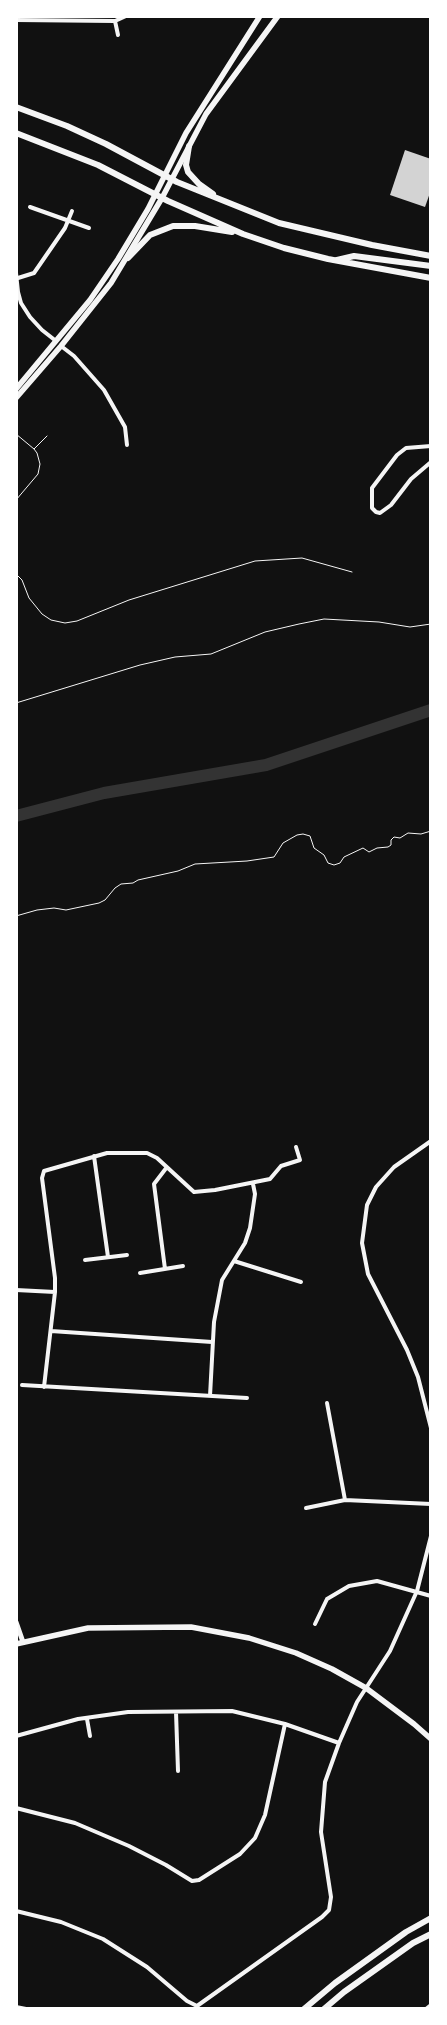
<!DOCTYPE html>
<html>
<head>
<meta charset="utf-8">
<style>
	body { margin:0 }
	#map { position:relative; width:447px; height:2025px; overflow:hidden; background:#111; font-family:"Noto Sans",sans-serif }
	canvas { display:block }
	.frame { position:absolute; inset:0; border:18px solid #fff; pointer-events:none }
</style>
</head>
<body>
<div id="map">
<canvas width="447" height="2025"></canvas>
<div class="frame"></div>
</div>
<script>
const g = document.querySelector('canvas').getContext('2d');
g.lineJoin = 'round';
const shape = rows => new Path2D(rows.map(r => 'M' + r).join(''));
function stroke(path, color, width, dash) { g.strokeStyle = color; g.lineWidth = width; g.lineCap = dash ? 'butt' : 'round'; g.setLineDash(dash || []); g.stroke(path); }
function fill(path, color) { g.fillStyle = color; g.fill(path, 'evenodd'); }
stroke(shape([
	[16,816,104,793,266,765,431,710]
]), '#333', 12);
fill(shape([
	[405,150,431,159,431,190,425,207,390,195]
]), '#d3d3d3');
stroke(shape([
	[16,434,34,449,47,436],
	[16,500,38,474,40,464,37,453,34,449],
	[16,574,22,580,29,598,42,614,51,620,65,623,77,621,129,600,255,561,302,558,352,572],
	[16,703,140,665,175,657,211,654,265,632,299,624,324,619,379,622,410,627,431,624],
	[16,916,37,910,54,908,66,910,99,903,105,900,115,888,121,884,133,883,138,880,178,871,195,864,247,861,274,857,283,843,297,835,303,834,310,836,314,848,324,855,328,863,334,865,340,863,344,857,363,848,369,852,377,848,388,847,391,845,391,840,394,837,400,838,408,833,421,834,431,831]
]), '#f5f5f5', 1);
stroke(shape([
	[16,20,115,21,126,16],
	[115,21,118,35],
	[30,207,89,228],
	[16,273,18,292,21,303,30,317,42,330,56,341],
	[18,278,34,273,65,228,72,211],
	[61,346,74,356,104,390,125,427,127,445],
	[431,446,406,448,397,455,372,488,372,508,376,512,380,513,391,505,411,479,431,462],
	[431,1141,394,1167,376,1187,367,1205,362,1243,368,1274,407,1350,418,1377,431,1428],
	[94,1156,108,1257],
	[85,1260,127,1255],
	[234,1261,301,1282],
	[165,1269,154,1184,167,1167],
	[140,1273,183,1266],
	[16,1290,55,1292],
	[51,1331,212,1342],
	[22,1385,247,1398],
	[44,1387,55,1292,55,1278,42,1178,44,1171,107,1153,147,1153,157,1158,194,1192,215,1190,270,1179,281,1166,300,1160,296,1147],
	[210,1396,214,1322,222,1280,245,1243,250,1228,255,1194,253,1184],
	[327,1403,345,1500],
	[306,1508,345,1500,431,1504],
	[315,1624,327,1599,349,1586,377,1581,431,1596],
	[176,1712,178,1771],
	[87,1719,90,1736],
	[16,1736,78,1719,128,1712,232,1711,285,1724,339,1743],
	[16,1808,75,1823,129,1846,166,1865,192,1881,199,1880,240,1854,255,1838,265,1815,285,1724],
	[16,1911,61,1922,103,1939,147,1967,187,2001,197,2006,322,1917,329,1910,331,1897,321,1832,325,1782,339,1743,357,1702,390,1651,417,1591,431,1536],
	[16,2007,26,2009],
	[426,2009,431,2005]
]), '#f5f5f5', 4);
stroke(shape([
	[16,1622,23,1642]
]), '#f5f5f5', 5);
stroke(shape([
	[16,389,90,300,118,259,148,209,186,133,260,16],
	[16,398,61,346,111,283,162,198,206,114,278,16],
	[16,1644,88,1628,191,1627,249,1638,296,1653,332,1669,366,1688,414,1724,431,1739]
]), '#f5f5f5', 5.5);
stroke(shape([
	[16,107,67,126,106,144,177,182,279,223,372,245,431,256],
	[16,133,98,165,168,201,243,234,284,248,328,259,431,278],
	[189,146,186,165,188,172,199,184,213,194],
	[128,258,150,235,173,226,195,226,232,232],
	[337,260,354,256,431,266],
	[304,2009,335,1983,406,1932,431,1918],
	[324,2009,344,1992,413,1943,431,1934]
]), '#f5f5f5', 6);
</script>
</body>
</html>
